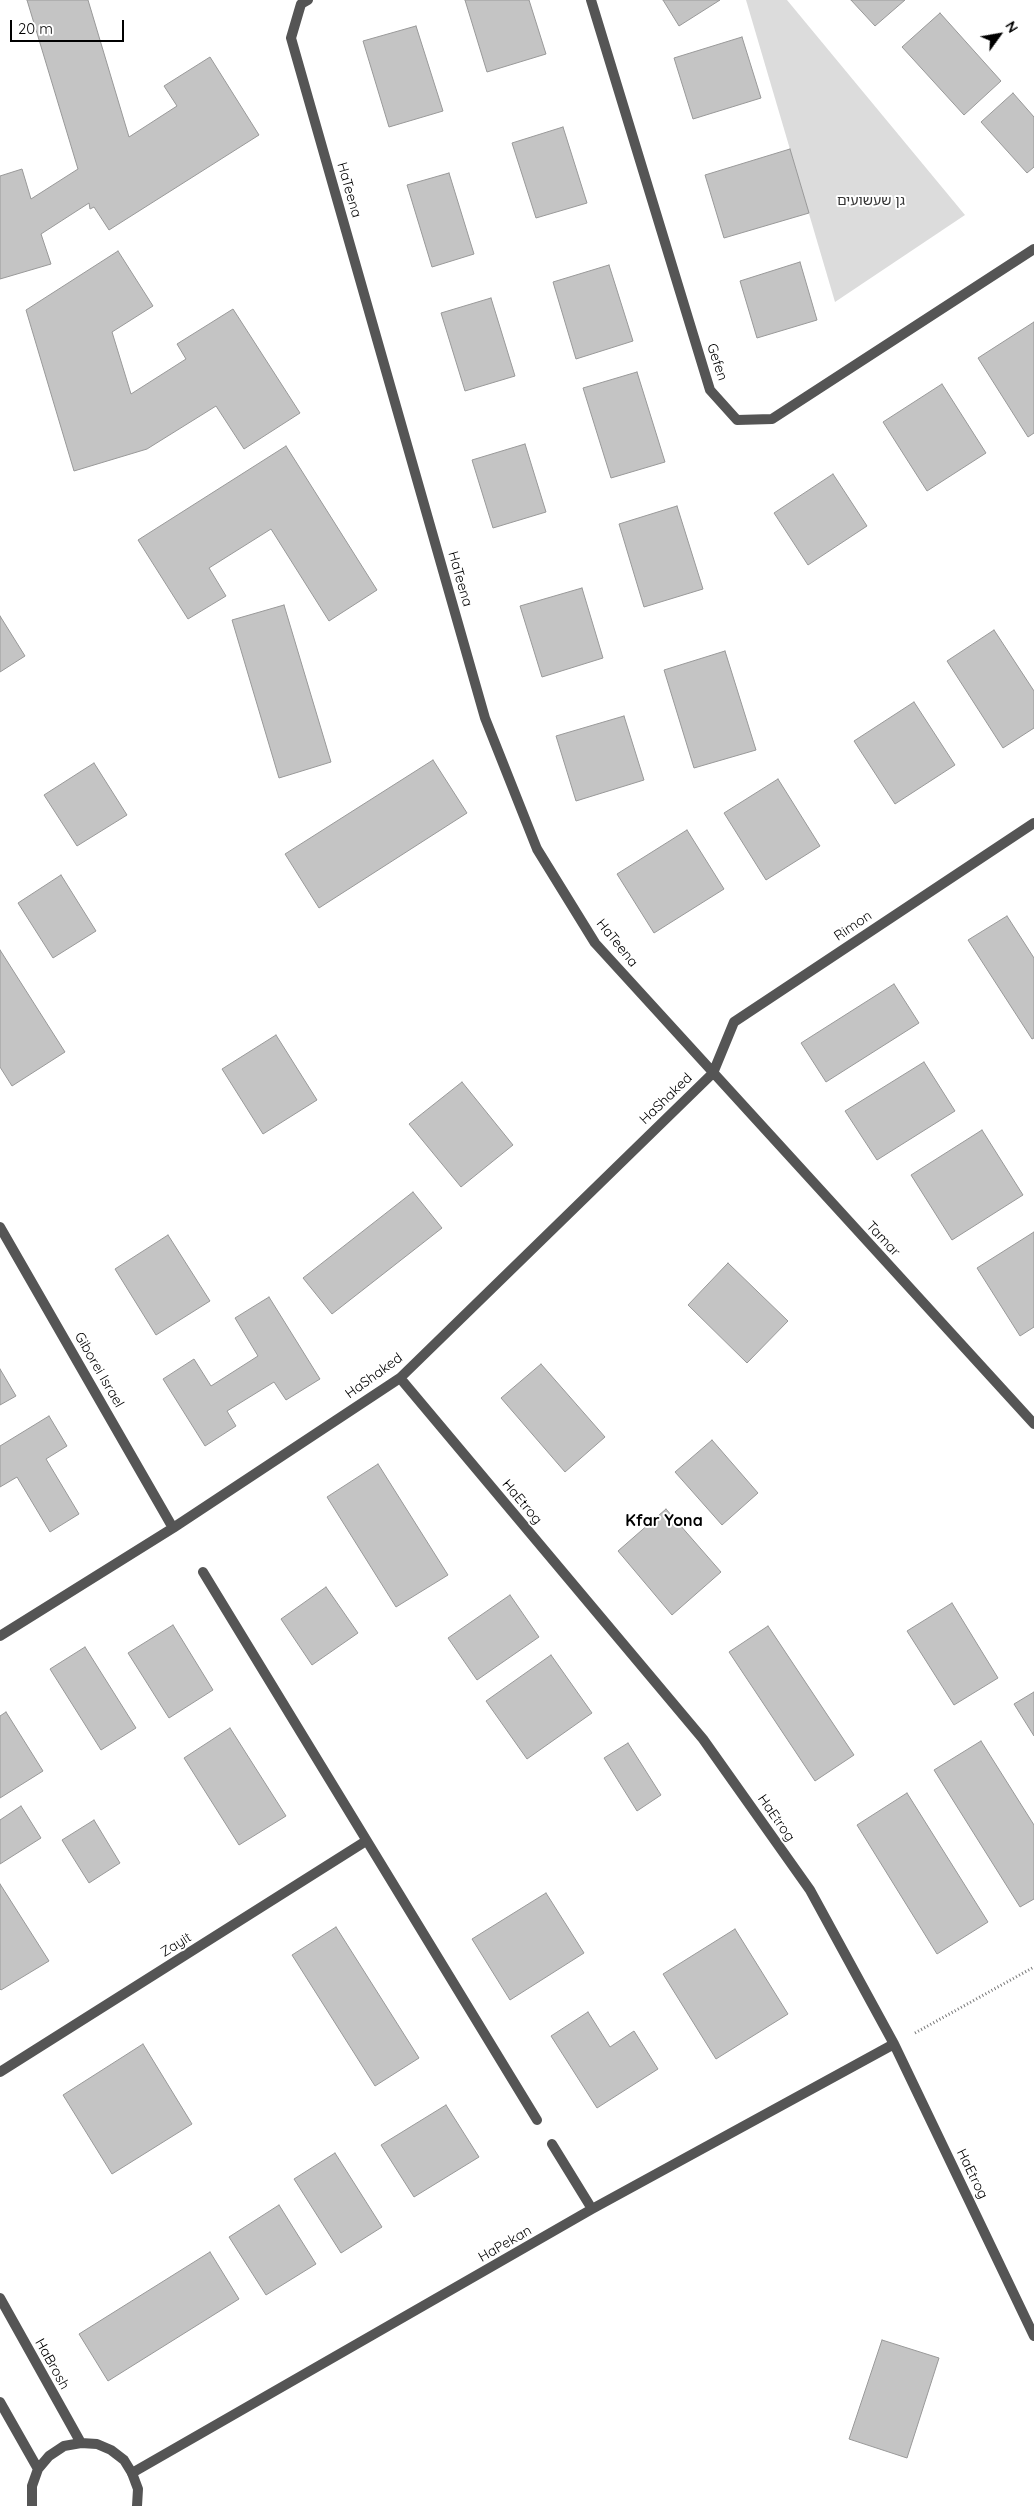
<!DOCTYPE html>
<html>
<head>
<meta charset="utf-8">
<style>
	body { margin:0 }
	#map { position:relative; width:1034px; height:2506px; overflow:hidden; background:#fff; font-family:Quicksand,sans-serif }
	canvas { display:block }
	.north { position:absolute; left:974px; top:10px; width:50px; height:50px; -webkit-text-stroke:4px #fff; paint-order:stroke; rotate:58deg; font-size:14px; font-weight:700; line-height:20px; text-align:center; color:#000 }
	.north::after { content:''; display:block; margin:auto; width:18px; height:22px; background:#000; clip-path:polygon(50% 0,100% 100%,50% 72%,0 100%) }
	.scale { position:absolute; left:10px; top:20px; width:114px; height:22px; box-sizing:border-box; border:2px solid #000; border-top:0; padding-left:6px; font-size:15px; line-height:18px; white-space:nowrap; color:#000; -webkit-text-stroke:4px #fff; paint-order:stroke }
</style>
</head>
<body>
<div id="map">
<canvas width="1034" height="2506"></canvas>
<div class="north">N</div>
<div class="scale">20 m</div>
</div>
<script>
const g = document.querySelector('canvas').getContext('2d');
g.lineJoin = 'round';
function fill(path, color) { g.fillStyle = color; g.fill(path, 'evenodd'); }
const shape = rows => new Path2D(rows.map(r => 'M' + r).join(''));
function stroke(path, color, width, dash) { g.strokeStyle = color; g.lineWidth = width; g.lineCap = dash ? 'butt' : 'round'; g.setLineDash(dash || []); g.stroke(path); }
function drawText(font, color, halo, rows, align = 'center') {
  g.font = font + ' Quicksand,"Noto Sans Hebrew",sans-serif'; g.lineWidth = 4; g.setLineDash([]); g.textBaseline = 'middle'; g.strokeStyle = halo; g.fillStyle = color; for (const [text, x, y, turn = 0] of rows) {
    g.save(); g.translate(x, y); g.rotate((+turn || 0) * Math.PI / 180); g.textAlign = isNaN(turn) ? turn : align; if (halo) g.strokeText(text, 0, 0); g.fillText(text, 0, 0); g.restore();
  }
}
fill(shape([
	[746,0,787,0,965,215,835,302]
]), '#dcdcdc');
const building = shape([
	[27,0,88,0,129,137,177,106,164,86,210,57,259,135,109,230,94,207,90,209,89,203,41,234,51,264,0,279,0,176,22,169,31,199,78,169,27,0],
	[465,0,529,0,546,54,487,72,465,0],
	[663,0,720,0,679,26,663,0],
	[851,0,905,0,875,26,851,0],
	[940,13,1001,81,964,115,902,47,940,13],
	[416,26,443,111,389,127,363,41,416,26],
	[742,37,761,98,693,119,674,58,742,37],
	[1013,93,1034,117,1034,167,1027,173,981,122,1013,93],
	[563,127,587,203,536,218,512,143,563,127],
	[790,149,809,213,724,238,705,175,790,149],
	[449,173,474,254,432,267,407,185,449,173],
	[118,251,153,306,112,332,131,394,186,359,177,344,233,309,300,413,244,449,216,406,147,449,74,471,26,310,118,251],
	[800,262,817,320,757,338,740,281,800,262],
	[609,265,633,341,576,359,553,282,609,265],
	[491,298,515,376,465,391,441,313,491,298],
	[1034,322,1034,433,1028,437,978,358,1034,322],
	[637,372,665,462,611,478,583,388,637,372],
	[942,384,986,453,927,491,883,422,942,384],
	[525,444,546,512,493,528,472,460,525,444],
	[286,446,377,590,329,621,271,529,209,568,226,596,188,619,138,540,286,446],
	[833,474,867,526,808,565,774,513,833,474],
	[677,506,703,589,644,607,619,524,677,506],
	[582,588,603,658,542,677,520,606,582,588],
	[284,605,331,762,279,778,232,620,284,605],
	[0,616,25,656,0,672,0,616],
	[994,630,1034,691,1034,728,1003,748,947,661,994,630],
	[725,651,756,750,694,768,664,670,725,651],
	[914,702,955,765,895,804,854,741,914,702],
	[624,716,644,780,576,801,556,736,624,716],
	[433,760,467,813,319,908,285,854,433,760],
	[94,763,127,815,77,846,44,795,94,763],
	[778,779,820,846,766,880,724,813,778,779],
	[687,830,724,889,654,933,617,874,687,830],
	[61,875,96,931,53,958,18,903,61,875],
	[1007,916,1034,958,1034,1038,1032,1039,968,940,1007,916],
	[0,950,65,1052,12,1086,0,1067,0,950],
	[894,984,919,1023,826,1082,801,1043,894,984],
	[276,1035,317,1100,263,1134,222,1069,276,1035],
	[924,1062,955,1111,877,1160,845,1111,924,1062],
	[462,1082,513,1145,461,1187,409,1124,462,1082],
	[982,1130,1023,1195,952,1240,911,1175,982,1130],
	[413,1192,442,1228,332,1314,303,1278,413,1192],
	[1034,1232,1034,1327,1020,1336,977,1268,1034,1232],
	[168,1235,210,1301,156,1335,115,1269,168,1235],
	[728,1263,788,1321,747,1363,688,1305,728,1263],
	[269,1297,320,1379,286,1400,274,1382,227,1411,236,1426,205,1446,163,1379,194,1359,211,1386,258,1356,235,1318,269,1297],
	[541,1364,605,1437,565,1472,501,1398,541,1364],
	[0,1369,16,1396,0,1405,0,1369],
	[49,1416,67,1446,46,1459,79,1514,50,1532,17,1477,0,1487,0,1446,49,1416],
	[712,1440,758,1493,722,1525,675,1472,712,1440],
	[378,1464,448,1575,396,1607,327,1497,378,1464],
	[666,1509,721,1572,672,1615,618,1551,666,1509],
	[326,1587,358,1633,312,1665,281,1619,326,1587],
	[510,1595,539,1637,477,1680,448,1638,510,1595],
	[952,1603,998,1678,954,1705,907,1631,952,1603],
	[173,1625,213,1690,169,1718,128,1653,173,1625],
	[768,1626,854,1755,815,1781,729,1652,768,1626],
	[85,1647,136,1728,101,1750,50,1669,85,1647],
	[551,1655,592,1713,527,1759,486,1701,551,1655],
	[1034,1692,1034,1736,1014,1704,1034,1692],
	[6,1712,43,1771,0,1798,0,1716,6,1712],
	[230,1728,286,1816,239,1845,184,1758,230,1728],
	[981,1741,1034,1825,1034,1899,1020,1907,934,1770,981,1741],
	[628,1743,661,1795,637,1811,604,1758,628,1743],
	[907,1793,988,1922,937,1954,857,1825,907,1793],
	[21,1806,41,1838,0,1864,0,1820,21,1806],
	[94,1820,120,1863,89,1883,62,1840,94,1820],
	[0,1884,49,1961,1,1990,0,1989,0,1884],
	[546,1893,584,1953,510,2000,472,1939,546,1893],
	[336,1927,419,2058,375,2086,292,1955,336,1927],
	[735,1929,788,2014,716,2059,663,1974,735,1929],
	[588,2012,610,2047,634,2031,658,2069,597,2108,551,2036,588,2012],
	[143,2044,192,2124,112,2174,63,2095,143,2044],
	[446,2105,479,2157,414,2197,381,2145,446,2105],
	[335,2153,382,2227,341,2253,294,2179,335,2153],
	[279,2205,316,2264,266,2295,229,2237,279,2205],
	[210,2252,239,2299,108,2381,79,2334,210,2252],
	[882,2340,939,2358,907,2458,849,2439,882,2340]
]);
fill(building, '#c4c4c4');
stroke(building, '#999', 1);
stroke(shape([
	[915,2033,1034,1967]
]), '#777', 3, [1, 2.5]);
stroke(shape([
	[308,0,301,4,291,38,485,718,537,849,595,943,1034,1424],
	[591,0,710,390,737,420,772,419,1034,249],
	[0,1227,173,1528],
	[400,1378,703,1739,810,1890,894,2044,1034,2336],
	[203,1572,537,2120],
	[0,1636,173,1528,400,1378,713,1073,734,1022,1034,823],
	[0,2072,366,1841],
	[552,2144,592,2209],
	[132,2473,592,2209,894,2044]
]), '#555', 10);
stroke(shape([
	[0,2298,81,2443],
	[0,2402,38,2469],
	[32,2506,32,2486,38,2469,49,2456,64,2446,81,2443,97,2444,111,2450,124,2460,132,2473,138,2489,137,2506]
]), '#555', 10);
drawText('14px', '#000', '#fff', [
	["HaTeena",349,190,74],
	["Gefen",717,362,72],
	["HaTeena",460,579,74],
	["Rimon",853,926,-34],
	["HaTeena",617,943,51],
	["HaShaked",666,1099,-44],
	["Tamar",883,1239,47],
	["Giborei Israel",99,1370,60],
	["HaShaked",374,1376,-36],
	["HaEtrog",522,1502,50],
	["HaEtrog",776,1818,55],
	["Zayit",176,1945,-32],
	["HaEtrog",972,2174,64],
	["HaPekan",505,2244,-30],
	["HaBrosh",52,2364,61]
]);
drawText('14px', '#333', '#fff', [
	["גן שעשועים",871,201]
]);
drawText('bold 16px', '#000', '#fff', [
	["Kfar Yona",664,1521]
]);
</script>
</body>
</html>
